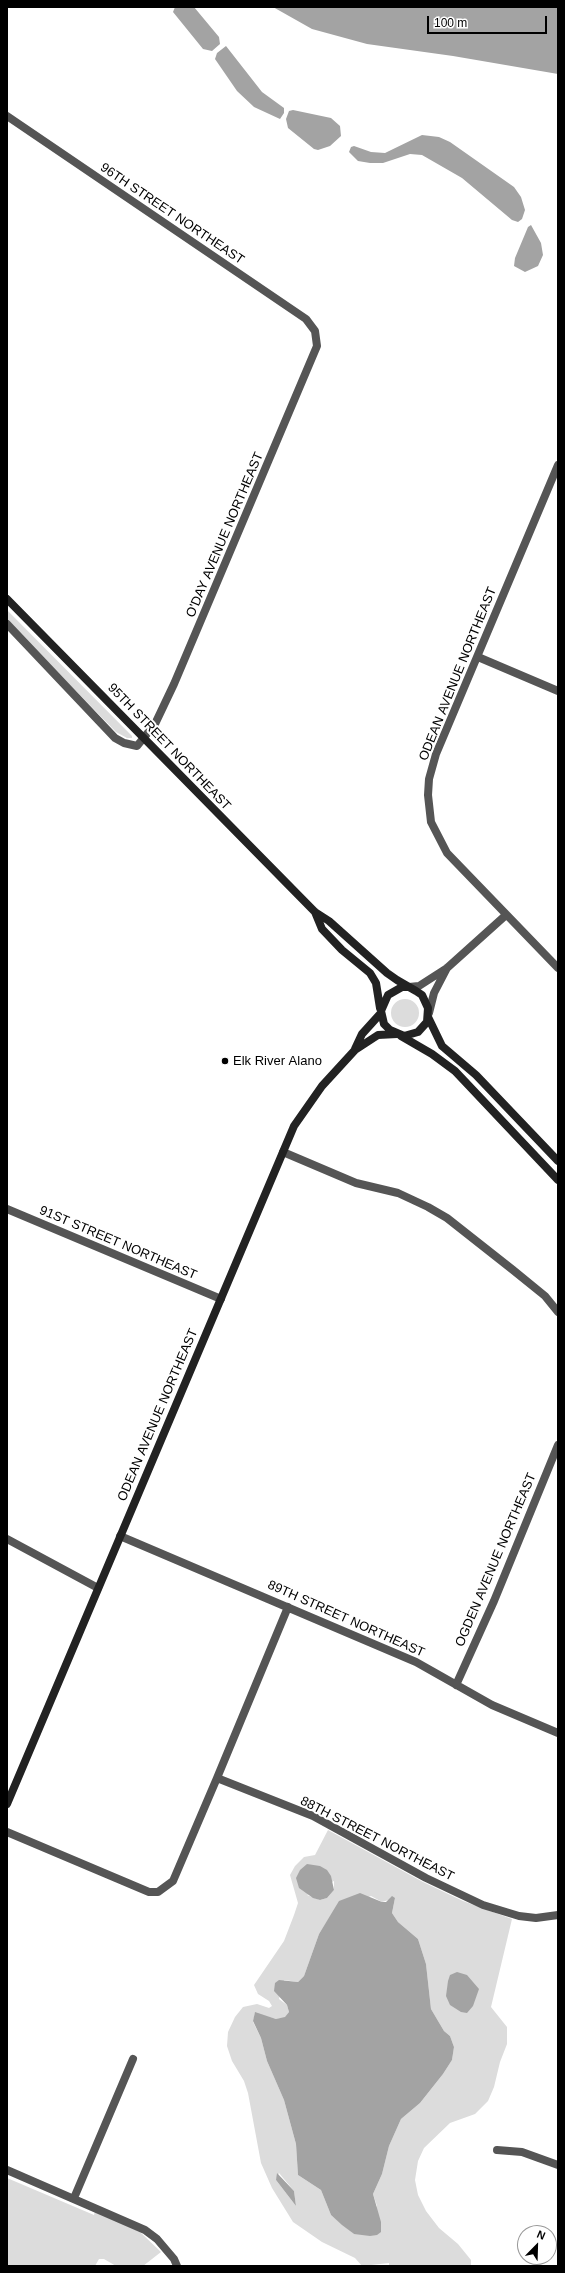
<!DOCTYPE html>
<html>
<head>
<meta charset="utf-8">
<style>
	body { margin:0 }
	#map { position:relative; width:565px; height:2273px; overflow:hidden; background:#fff; font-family:Helvetica,sans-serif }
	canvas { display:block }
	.frame { position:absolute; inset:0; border:8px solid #000; pointer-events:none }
	.north { position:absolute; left:517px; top:2225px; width:40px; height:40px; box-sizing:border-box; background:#fff; border:1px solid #999; border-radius:50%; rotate:23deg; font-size:11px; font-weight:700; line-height:16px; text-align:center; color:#000 }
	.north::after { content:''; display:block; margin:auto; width:14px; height:18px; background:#000; clip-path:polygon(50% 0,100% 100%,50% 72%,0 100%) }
	.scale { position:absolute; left:427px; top:16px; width:120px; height:18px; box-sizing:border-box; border:2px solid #000; border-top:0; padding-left:5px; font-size:12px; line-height:14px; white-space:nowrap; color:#000; -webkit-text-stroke:3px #fff; paint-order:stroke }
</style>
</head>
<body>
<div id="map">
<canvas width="565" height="2273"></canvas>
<div class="frame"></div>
<div class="north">N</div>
<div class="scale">100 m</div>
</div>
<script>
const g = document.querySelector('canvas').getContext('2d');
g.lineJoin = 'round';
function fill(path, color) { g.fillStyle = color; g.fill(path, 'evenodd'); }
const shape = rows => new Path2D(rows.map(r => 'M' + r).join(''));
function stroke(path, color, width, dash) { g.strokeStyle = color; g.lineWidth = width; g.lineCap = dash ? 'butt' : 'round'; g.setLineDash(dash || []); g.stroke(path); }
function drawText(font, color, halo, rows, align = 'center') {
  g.font = font + ' Helvetica,sans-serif'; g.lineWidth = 4; g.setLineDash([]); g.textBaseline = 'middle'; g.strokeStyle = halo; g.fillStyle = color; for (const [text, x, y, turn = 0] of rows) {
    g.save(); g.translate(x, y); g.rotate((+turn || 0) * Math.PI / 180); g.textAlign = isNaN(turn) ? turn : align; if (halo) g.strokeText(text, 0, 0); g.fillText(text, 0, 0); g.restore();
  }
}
fill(shape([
	[7,610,132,736,132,738,127,738,116,732,7,620],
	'391 1013a14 14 0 1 1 28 0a14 14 0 1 1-28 0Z',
	[328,1830,423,1882,463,1901,512,1919,491,2007,507,2027,507,2044,500,2062,494,2087,488,2101,475,2114,450,2123,424,2148,418,2161,415,2180,418,2195,426,2211,439,2228,458,2244,471,2260,471,2266,389,2266,389,2263,362,2266,355,2258,322,2242,293,2222,272,2188,261,2163,248,2093,244,2081,232,2061,227,2046,228,2032,235,2017,243,2007,257,2004,269,2008,272,2006,269,2001,258,1994,254,1985,284,1941,294,1915,298,1903,290,1875,295,1866,304,1857,315,1855],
	[334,1881,334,1890,327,1898,320,1900,307,1895],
	[371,1896,382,1902,395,1898,392,1913,398,1922,418,1939,426,1964,431,2009,444,2031,450,2036,454,2047,452,2060,443,2074,420,2103,401,2119,389,2146,382,2174,373,2194,377,2206,354,2234,331,2215,321,2190,298,2175,296,2144,284,2100,267,2061,261,2038,253,2022,255,2013,276,2019,285,2018,289,2012,287,2005,279,1999,284,1980,298,1982,304,1976,319,1934,333,1912],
	[279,2173,294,2191,296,2206,276,2180],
	[7,2178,94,2215,95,2211,140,2232,161,2252,143,2266,116,2266,104,2259,99,2259,95,2266,7,2266]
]), '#dcdcdc');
fill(shape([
	[175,7,194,7,219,37,220,44,212,51,203,49,173,12],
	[273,7,558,7,558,74,453,56,367,44,312,29],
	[226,46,262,92,284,108,284,113,280,119,254,107,237,91,215,59,217,53],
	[293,110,331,118,340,126,341,136,330,146,318,150,314,149,288,128,286,119,289,111],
	[422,135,439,137,450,142,514,187,521,197,525,210,522,219,518,222,512,220,462,178,422,155,410,154,383,163,370,163,358,161,349,152,351,147,354,146,371,152,385,153],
	[531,225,541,243,543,255,538,266,525,272,514,266,515,258,528,227],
	[307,1864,320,1866,327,1870,331,1876,334,1890,327,1898,320,1900,313,1898,299,1888,296,1878,300,1870],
	[360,1893,382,1902,386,1902,392,1896,395,1898,392,1913,398,1922,418,1939,426,1964,431,2009,444,2031,450,2036,454,2047,452,2060,443,2074,420,2103,401,2119,389,2146,382,2174,373,2194,381,2222,381,2232,377,2235,370,2236,354,2234,342,2225,331,2215,321,2190,298,2175,296,2144,284,2100,267,2061,261,2038,253,2021,255,2012,276,2019,285,2017,289,2012,287,2005,274,1991,275,1983,279,1980,298,1982,304,1976,319,1934,339,1901],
	[457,1972,467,1975,479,1989,473,2006,467,2013,461,2012,450,2005,446,1996,448,1981,450,1975],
	[277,2173,294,2191,296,2206,276,2180]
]), '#a3a3a3');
stroke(shape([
	[7,116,306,319,315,331,317,346,174,684,155,724,137,746,124,743,115,738,7,624],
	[558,465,436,754,429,779,428,795,431,822,447,853,558,968],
	[478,657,558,691],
	[409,987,419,986,447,968,506,915],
	[429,1013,434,993,447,968],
	[283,1152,356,1183,398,1193,428,1207,447,1218,513,1270,545,1296,558,1312],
	[7,1209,221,1299],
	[120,1536,416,1662,492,1705,558,1733],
	[7,1539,98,1588],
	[456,1685,494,1601,558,1445],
	[217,1778,288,1607],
	[7,1832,149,1892,158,1892,173,1881,217,1778,313,1816,426,1878,483,1905,519,1916,536,1918,558,1915],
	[497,2150,522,2152,558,2165],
	[7,2170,145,2230,157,2239,174,2259,177,2266],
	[74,2198,133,2059]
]), '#555', 8);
stroke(shape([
	[7,599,315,912,329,921,387,973,397,980,409,987,416,991,422,995,428,1008,427,1022,418,1032,404,1036,390,1030,384,1024,381,1011,388,995,402,987,409,987],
	[315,912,322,929,342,950,370,973,376,983,380,1008],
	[428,1017,442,1046,476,1075,558,1161],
	[401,1036,432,1054,455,1071,558,1180],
	[355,1049,362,1034,381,1013],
	[7,1804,294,1126,322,1086,355,1050,378,1035,397,1034]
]), '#222', 8);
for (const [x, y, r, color] of [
	[225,1061,4,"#000"]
]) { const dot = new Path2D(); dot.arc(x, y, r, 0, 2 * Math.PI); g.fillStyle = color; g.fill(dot); stroke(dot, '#fff', 1.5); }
drawText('13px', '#000', '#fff', [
	["96TH STREET NORTHEAST",172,214,34],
	["O'DAY AVENUE NORTHEAST",225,535,-67],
	["ODEAN AVENUE NORTHEAST",458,674,-68],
	["95TH STREET NORTHEAST",169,747,46],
	["91ST STREET NORTHEAST",118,1243,23],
	["ODEAN AVENUE NORTHEAST",158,1415,-67],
	["OGDEN AVENUE NORTHEAST",496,1560,-67],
	["89TH STREET NORTHEAST",346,1619,24],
	["88TH STREET NORTHEAST",377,1839,27]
]);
drawText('13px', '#000', '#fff', [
	["Elk River Alano",233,1061]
], 'left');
</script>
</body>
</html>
